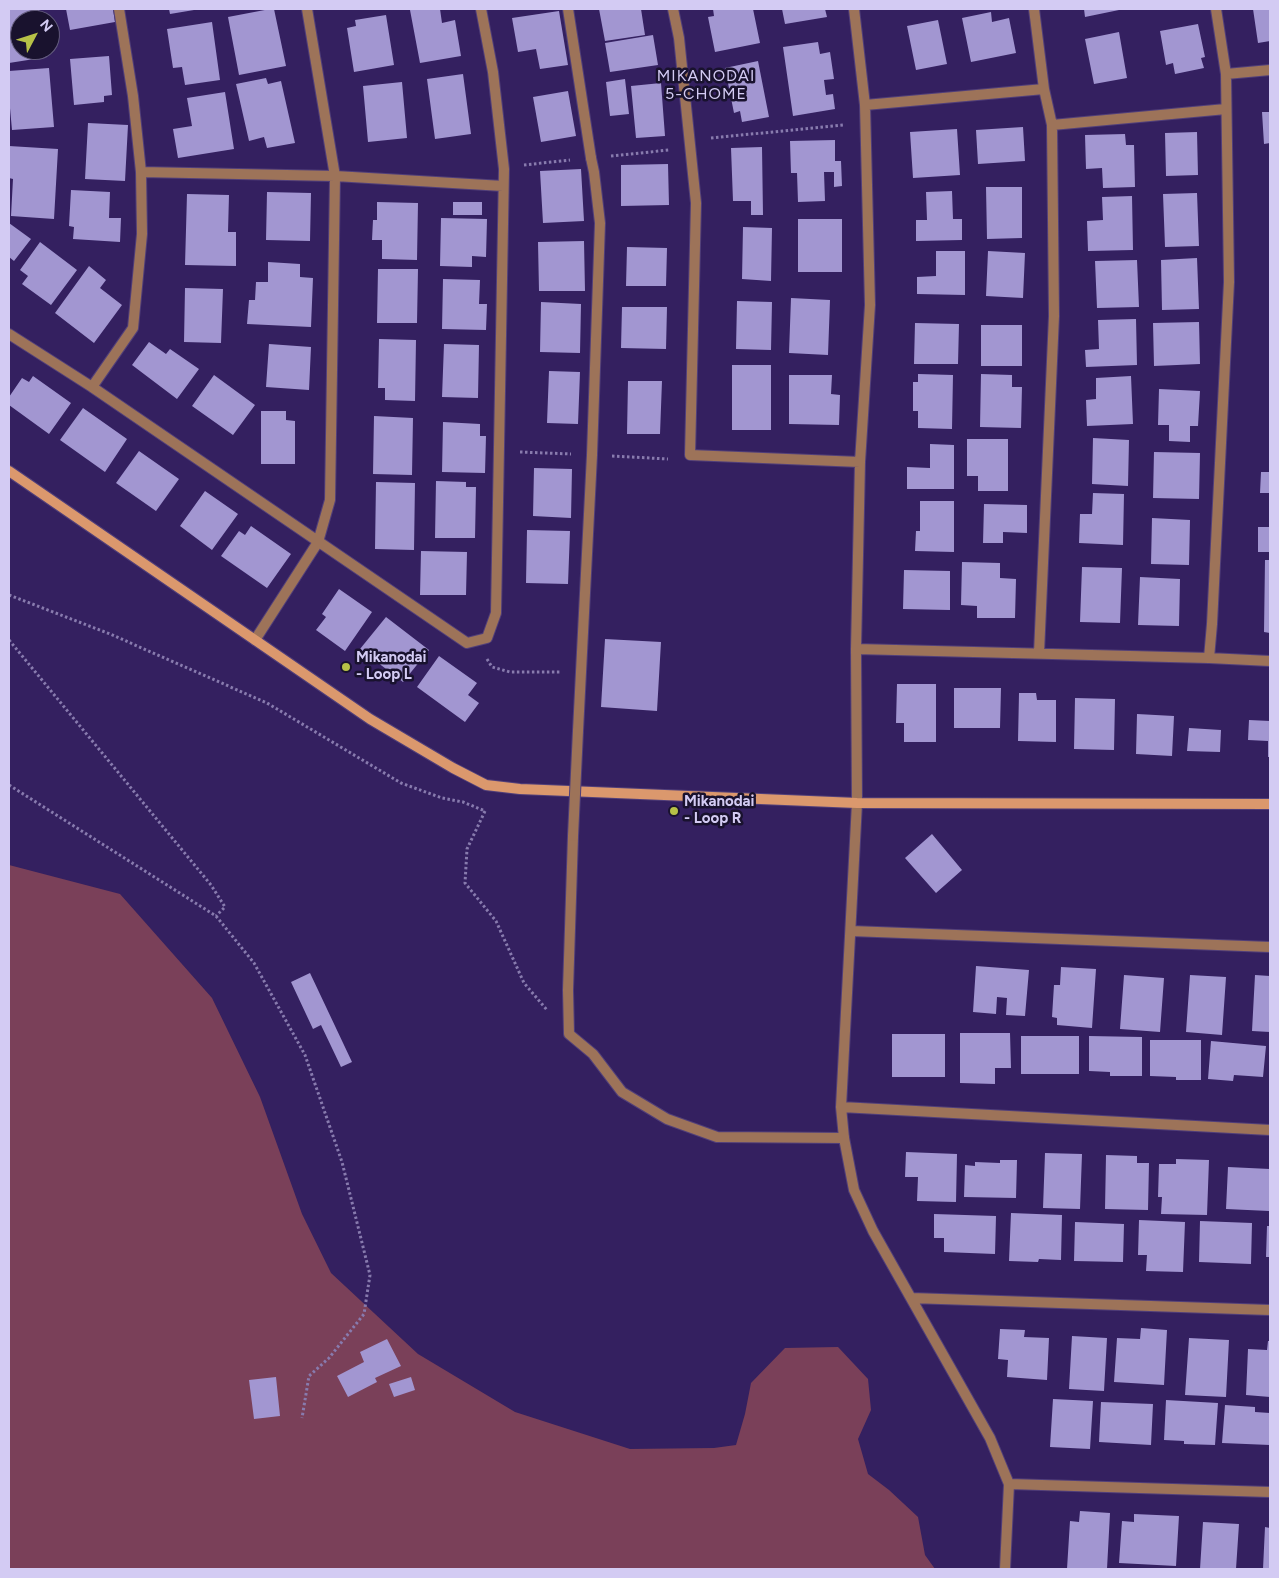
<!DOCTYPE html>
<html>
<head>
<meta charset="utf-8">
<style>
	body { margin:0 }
	#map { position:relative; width:1279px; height:1578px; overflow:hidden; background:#342060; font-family:Figtree,sans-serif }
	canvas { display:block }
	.frame { position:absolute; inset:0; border:10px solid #d3cbf3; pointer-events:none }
	.north { position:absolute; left:10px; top:10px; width:50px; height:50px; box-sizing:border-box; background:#19122e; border:1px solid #635c7d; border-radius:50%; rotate:50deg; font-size:14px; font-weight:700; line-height:20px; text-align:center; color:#d3cbf3 }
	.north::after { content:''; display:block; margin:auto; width:18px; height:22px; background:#b7c147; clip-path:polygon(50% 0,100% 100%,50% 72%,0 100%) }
</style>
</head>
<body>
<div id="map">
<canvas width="1279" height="1578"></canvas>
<div class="frame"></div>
<div class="north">N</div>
</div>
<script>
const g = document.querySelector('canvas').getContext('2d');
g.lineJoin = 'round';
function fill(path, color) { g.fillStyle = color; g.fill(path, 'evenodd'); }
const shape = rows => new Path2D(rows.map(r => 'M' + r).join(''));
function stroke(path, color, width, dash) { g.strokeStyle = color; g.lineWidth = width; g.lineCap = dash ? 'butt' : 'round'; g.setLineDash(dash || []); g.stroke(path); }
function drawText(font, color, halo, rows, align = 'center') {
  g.font = font + ' Figtree,sans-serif'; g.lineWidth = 5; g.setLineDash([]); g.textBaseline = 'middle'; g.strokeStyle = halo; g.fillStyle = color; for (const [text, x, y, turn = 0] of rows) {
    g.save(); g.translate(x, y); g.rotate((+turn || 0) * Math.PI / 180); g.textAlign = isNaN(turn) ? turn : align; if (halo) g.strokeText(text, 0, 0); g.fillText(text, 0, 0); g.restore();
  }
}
fill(shape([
	[9,865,120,894,212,998,260,1097,302,1214,331,1273,418,1354,515,1412,630,1449,714,1448,736,1445,745,1414,751,1383,785,1348,838,1347,868,1379,871,1410,858,1439,868,1474,889,1490,918,1517,925,1555,935,1569,9,1569]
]), '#7a4059');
fill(shape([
	[9,9,39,9,41,20,20,20,20,50,46,50,47,57,9,63],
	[66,9,113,9,115,22,70,30],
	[169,9,194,9,194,10,170,14],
	[270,9,274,9,286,66,239,75,228,17],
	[420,9,440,9,442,23,455,20,461,56,420,63,410,10],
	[599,9,641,9,645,35,605,41],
	[713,9,753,9,760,43,715,52,708,17,714,16],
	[782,9,825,9,827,17,785,24],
	[1084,9,1119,9,1119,10,1085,17],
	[1253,9,1270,9,1270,41,1258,43],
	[559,11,568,65,540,69,536,49,518,52,512,18],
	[991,12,992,22,1009,18,1016,53,971,62,962,18],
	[386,15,394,65,354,72,347,28,356,26,355,20],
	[938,20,947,64,916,70,907,26],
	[212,22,220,80,185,85,182,67,173,68,167,29],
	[1198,24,1205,57,1201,58,1204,68,1175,74,1173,63,1166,65,1160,31],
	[1119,32,1127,78,1094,84,1085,39],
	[653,35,658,65,610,72,605,43],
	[818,42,820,54,830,52,834,79,824,80,826,95,833,94,835,109,793,116,783,47],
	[109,56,112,95,104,96,104,102,74,105,70,59],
	[758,61,769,117,742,122,740,111,734,113,725,68],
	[49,68,54,127,12,130,9,97,9,71],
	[463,74,471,134,435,139,427,79],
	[266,78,268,84,281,81,295,143,267,148,264,137,249,141,236,84],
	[625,79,629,114,610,116,606,82],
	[402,82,407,138,368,142,363,86],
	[661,83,665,136,636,138,631,86],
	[568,91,576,136,541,142,533,97],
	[225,92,234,149,178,158,173,129,192,126,187,98],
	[1262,112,1270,112,1270,143,1264,144],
	[88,123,128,125,125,181,85,179],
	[1023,127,1025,161,978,164,976,130],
	[957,129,960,175,913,178,910,132],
	[1197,132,1198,175,1166,176,1165,133],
	[1125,134,1126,145,1134,145,1135,187,1103,188,1102,168,1086,169,1085,135],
	[835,140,835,161,841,161,842,186,834,187,834,172,824,172,825,201,798,202,797,173,791,173,790,141],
	[9,146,58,149,54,219,11,216,13,179,9,178],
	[762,147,763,215,751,215,751,201,733,201,731,148],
	[668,164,669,205,621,206,621,165],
	[581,169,584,221,543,223,540,171],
	[986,187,1022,187,1022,238,987,239],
	[71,190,110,192,109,218,121,218,120,242,73,239,74,227,69,226],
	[952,191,953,219,962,219,962,240,916,241,916,220,927,220,926,192],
	[267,192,311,193,310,241,266,240],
	[1197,193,1199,246,1165,247,1163,194],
	[187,194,229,195,228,232,236,232,236,266,185,265],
	[1132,196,1133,250,1088,251,1087,221,1103,220,1102,197],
	[377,202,418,203,417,260,382,259,382,240,372,240,373,220,377,220],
	[453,202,482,202,482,215,453,215],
	[441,218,487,219,486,257,472,256,472,267,440,266],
	[798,219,842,219,842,272,798,272],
	[9,223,31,239,14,261,9,257],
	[743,227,772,228,771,281,742,279],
	[584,241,585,291,539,291,538,242],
	[40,242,77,270,51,305,22,284,28,276,20,270],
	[627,247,667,248,666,286,626,286],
	[936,251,965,251,965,295,917,294,917,277,936,276],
	[988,251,1025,253,1023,298,986,296],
	[1197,258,1199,309,1162,310,1161,260],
	[1137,260,1139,307,1097,308,1095,261],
	[268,262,300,264,300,277,313,278,311,327,247,324,249,300,255,300,256,282,268,282],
	[89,266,106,280,100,288,122,305,94,343,55,313],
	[378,269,418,269,417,323,377,323],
	[443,279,480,280,479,304,487,304,486,330,442,329],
	[185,288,223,289,221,343,184,342],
	[791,298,830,300,828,355,789,353],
	[737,301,772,302,771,350,736,349],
	[541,302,581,304,580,353,540,352],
	[622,307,667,307,666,349,621,348],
	[1136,319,1137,365,1086,367,1085,350,1099,349,1098,320],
	[1199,322,1200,364,1154,366,1153,323],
	[915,323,959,324,958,364,914,364],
	[981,325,1022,325,1022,366,981,366],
	[379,339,416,340,415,401,385,400,385,388,378,388],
	[149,342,166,354,170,349,199,369,177,399,132,365],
	[269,344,311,347,309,390,266,387],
	[444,344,479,345,478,398,442,397],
	[732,365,771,365,771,430,732,430],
	[549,371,580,372,578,424,547,423],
	[918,374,953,375,952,429,918,428,918,411,913,411,913,382,918,382],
	[981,374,1012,375,1012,387,1022,387,1021,428,980,427],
	[214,375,255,405,233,435,192,406],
	[789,375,832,375,831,394,840,395,839,425,789,424],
	[33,376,71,403,49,434,9,405,9,397,22,378,29,382],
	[1131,376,1133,424,1087,426,1086,400,1096,399,1096,378],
	[628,381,662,381,660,434,627,434],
	[1159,389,1200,391,1198,426,1190,426,1190,442,1169,441,1169,425,1158,425],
	[83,408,127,439,105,472,60,440],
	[261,411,286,411,286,420,295,421,295,464,261,464],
	[374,416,413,418,412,475,373,474],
	[443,422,480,424,480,436,486,436,485,473,442,472],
	[1093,438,1129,440,1128,486,1092,484],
	[967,439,1008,439,1008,491,978,491,978,476,967,476],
	[930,444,954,445,954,489,907,489,907,467,930,468],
	[139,451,179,479,156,511,116,483],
	[1154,452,1200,453,1199,499,1153,498],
	[534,468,572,469,571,518,533,516],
	[1261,472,1270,472,1270,493,1260,493],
	[436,481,466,482,466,487,476,487,475,538,435,538],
	[376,482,415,483,414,550,375,549],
	[205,491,238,514,212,550,180,526],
	[1093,493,1124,494,1123,545,1079,543,1080,514,1092,514],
	[920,501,954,501,954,552,915,551,916,531,920,531],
	[984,504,1027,505,1027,533,1003,532,1003,543,983,543],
	[1152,518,1190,520,1189,565,1151,564],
	[251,526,291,554,267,588,221,556,239,531,245,535],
	[1258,527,1270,527,1270,552,1258,552],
	[527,530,570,531,568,584,526,583],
	[421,551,467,552,466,595,420,595],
	[1265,560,1270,560,1270,633,1264,632],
	[962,562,1000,563,1000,578,1016,579,1015,618,977,618,977,606,961,605],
	[1082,567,1122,568,1120,623,1080,622],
	[904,570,950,571,950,610,903,609],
	[1140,577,1180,579,1179,626,1138,625],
	[339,589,372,612,345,651,316,630,326,617,322,614],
	[386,617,429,650,403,682,360,649],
	[605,639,661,642,657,711,601,707],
	[439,656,477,683,468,695,479,703,465,722,417,687],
	[897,684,936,684,936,742,904,742,904,723,896,723],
	[954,688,1001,688,1000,728,954,728],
	[1019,693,1036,693,1037,700,1056,700,1056,742,1018,741],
	[1075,698,1115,699,1114,750,1074,749],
	[1137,714,1174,716,1172,756,1136,754],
	[1249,720,1270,721,1270,757,1268,757,1268,741,1248,740],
	[1189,728,1221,730,1220,752,1187,751],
	[932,834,962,870,936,893,905,858],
	[976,966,1029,970,1025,1016,1006,1015,1007,998,997,997,996,1014,973,1012],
	[1061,967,1096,969,1092,1028,1057,1025,1057,1018,1052,1017,1054,985,1060,985],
	[310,973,352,1062,341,1067,321,1025,313,1029,291,982],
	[1124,975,1164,978,1160,1032,1120,1029],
	[1190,975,1226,977,1222,1035,1186,1032],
	[1255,975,1270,976,1270,1032,1252,1031],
	[960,1033,1010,1033,1011,1068,995,1068,995,1084,960,1083],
	[892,1034,945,1034,945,1077,892,1077],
	[1021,1036,1079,1036,1079,1074,1021,1074],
	[1089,1036,1142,1037,1142,1076,1110,1076,1110,1072,1089,1071],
	[1150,1040,1201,1040,1201,1080,1176,1080,1176,1077,1150,1076],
	[1211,1041,1266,1046,1263,1077,1234,1075,1233,1081,1208,1079],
	[906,1152,957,1154,956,1202,917,1201,918,1177,905,1177],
	[1045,1153,1082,1154,1080,1209,1043,1208],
	[1106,1155,1137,1156,1137,1163,1149,1163,1148,1210,1105,1209],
	[1176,1159,1209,1160,1207,1215,1161,1214,1162,1197,1158,1197,1159,1164,1176,1164],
	[1000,1160,1017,1160,1016,1198,964,1197,965,1165,975,1166,975,1162,1000,1163],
	[1228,1167,1270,1169,1269,1211,1226,1209],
	[1011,1213,1062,1215,1061,1260,1039,1259,1038,1262,1009,1261],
	[934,1214,996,1216,995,1254,944,1252,944,1238,934,1238],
	[1139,1220,1185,1222,1183,1272,1146,1271,1147,1255,1138,1255],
	[1200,1221,1252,1223,1251,1264,1199,1262],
	[1075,1222,1124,1224,1123,1262,1074,1261],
	[1267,1226,1270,1226,1270,1257,1266,1257],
	[1141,1328,1167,1330,1164,1385,1114,1382,1117,1338,1140,1339],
	[1000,1329,1025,1330,1024,1337,1049,1338,1047,1380,1007,1377,1008,1360,998,1359],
	[1072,1336,1107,1338,1104,1391,1069,1389],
	[1189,1338,1229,1340,1226,1397,1185,1395],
	[387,1339,401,1366,375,1378,377,1382,348,1397,337,1376,364,1362,360,1352],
	[1268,1341,1270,1341,1270,1397,1246,1395,1248,1349,1267,1350],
	[276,1377,280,1416,254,1419,249,1380],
	[411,1377,415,1390,394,1397,389,1384],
	[1053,1399,1093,1401,1090,1449,1050,1447],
	[1166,1400,1218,1403,1215,1445,1184,1444,1184,1441,1164,1440],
	[1101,1402,1153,1404,1151,1445,1099,1442],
	[1225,1405,1255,1407,1255,1412,1270,1413,1270,1445,1222,1443],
	[1080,1511,1110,1513,1107,1569,1067,1569,1070,1521,1079,1522],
	[1134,1514,1179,1516,1176,1566,1119,1563,1122,1521,1134,1522],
	[1203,1522,1239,1524,1236,1569,1200,1569],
	[1265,1527,1270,1528,1270,1569,1263,1569]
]), '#a296d1');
const lane = shape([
	[578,731,592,455,600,223,594,172,591,158],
	[573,836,568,990,569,1034,593,1054,622,1092,667,1119,717,1137,844,1138]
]);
const street = shape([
	[568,9,591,158],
	[673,9,679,38,696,203,690,455,860,462],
	[854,9,865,105,870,305,860,462,856,649,857,803,841,1107,844,1138,854,1190,873,1231,990,1438,1009,1484,1005,1569],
	[1034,9,1044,89,1052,125,1054,316,1039,653],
	[1226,74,1270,70],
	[865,105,1044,89],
	[1052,125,1226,109],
	[141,172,335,176,503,186],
	[9,334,92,387,467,643,487,638,496,613,504,169,493,72,481,9],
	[92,387,133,328,142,234,141,172,133,96,119,9],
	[255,640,318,542,330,500,335,176,307,9],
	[856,649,1209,658,1270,661],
	[1209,658,1212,624,1229,282,1226,74,1216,9],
	[851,931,1270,947],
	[841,1107,1270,1130],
	[911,1298,1270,1310],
	[1009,1484,1270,1492]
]);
const secondary = shape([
	[9,471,370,719,453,768,486,785,520,789,857,803,1270,804]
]);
stroke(lane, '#513f7a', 12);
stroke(street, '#513f7a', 12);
stroke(secondary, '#513f7a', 12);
stroke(shape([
	[711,138,844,125],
	[611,156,669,150],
	[524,165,570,160],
	[520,452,571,454],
	[612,456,668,459],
	[9,595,110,634,267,703,401,783,442,798,463,802,485,811],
	[9,640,211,885,225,907,216,916],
	[487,659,492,667,510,672,561,672],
	[9,785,216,916,254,963,305,1055,342,1162,370,1275,364,1314,329,1358,309,1376,302,1418],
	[485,811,467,849,465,883,496,921,524,983,547,1010]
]), '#887bae', 3, [2.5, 2.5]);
stroke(lane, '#9d7359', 10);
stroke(street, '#9d7359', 10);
stroke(secondary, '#db986d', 10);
const laneBridge = shape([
	[573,836,578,731]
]);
stroke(laneBridge, '#513f7a', 12, []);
stroke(laneBridge, '#9d7359', 10);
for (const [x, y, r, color] of [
	[346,667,5,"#b7c147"],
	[674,811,5,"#b7c147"]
]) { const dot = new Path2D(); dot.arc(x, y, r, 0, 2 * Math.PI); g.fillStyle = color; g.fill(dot); stroke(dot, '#19122e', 2); }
drawText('bold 15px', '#d3cbf3', '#19122e', [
	["Mikanodai",356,658],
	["- Loop L",356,675],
	["Mikanodai",684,802],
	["- Loop R",684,819]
], 'left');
g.letterSpacing = '1px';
drawText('16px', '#d3cbf3', '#19122e', [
	["MIKANODAI",706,76],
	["5-CHOME",706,94]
]);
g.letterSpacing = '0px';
</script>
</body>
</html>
